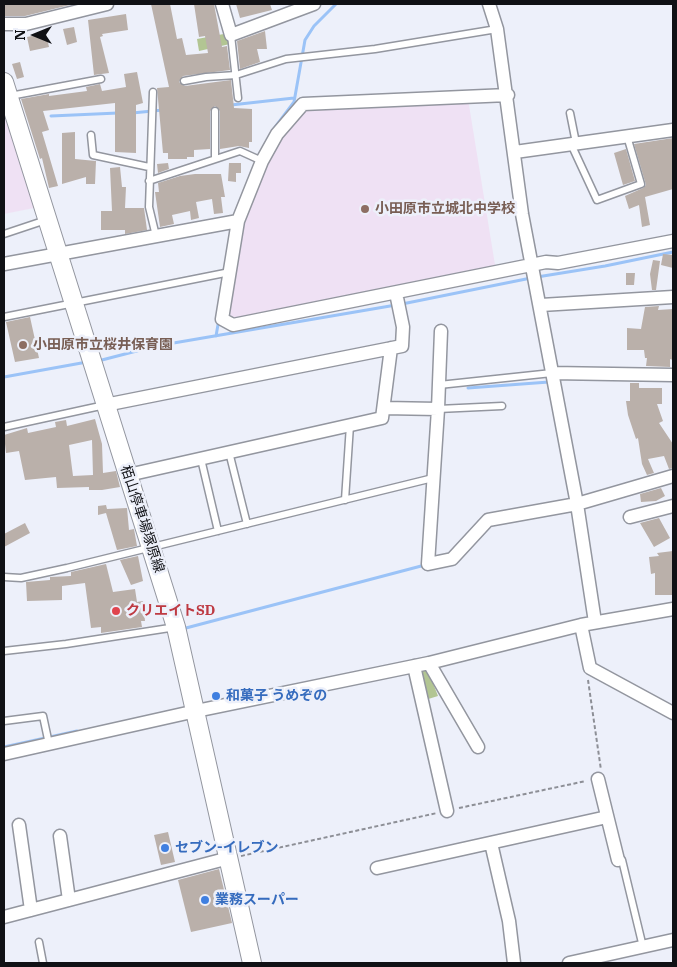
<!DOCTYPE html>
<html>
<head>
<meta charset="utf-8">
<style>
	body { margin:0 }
	#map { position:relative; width:677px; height:967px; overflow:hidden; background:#edf0fa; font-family:"IBM Plex Serif",serif }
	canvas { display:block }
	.frame { position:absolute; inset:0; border:5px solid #101115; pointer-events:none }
	.north { position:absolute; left:10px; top:10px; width:50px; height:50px; -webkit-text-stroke:4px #edf0fa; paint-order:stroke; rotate:270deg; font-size:14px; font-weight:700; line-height:20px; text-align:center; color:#101115 }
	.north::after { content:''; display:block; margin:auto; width:18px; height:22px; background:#101115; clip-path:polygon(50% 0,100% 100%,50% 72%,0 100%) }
</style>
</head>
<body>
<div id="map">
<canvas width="677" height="967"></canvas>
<div class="frame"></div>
<div class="north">N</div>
</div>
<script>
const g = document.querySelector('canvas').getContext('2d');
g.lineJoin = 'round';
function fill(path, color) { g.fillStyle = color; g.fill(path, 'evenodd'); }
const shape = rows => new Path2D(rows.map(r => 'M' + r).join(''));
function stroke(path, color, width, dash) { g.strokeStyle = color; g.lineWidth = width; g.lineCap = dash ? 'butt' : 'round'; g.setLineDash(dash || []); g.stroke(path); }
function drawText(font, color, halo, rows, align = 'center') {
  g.font = font + ' "IBM Plex Serif","Noto Sans JP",serif'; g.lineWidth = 5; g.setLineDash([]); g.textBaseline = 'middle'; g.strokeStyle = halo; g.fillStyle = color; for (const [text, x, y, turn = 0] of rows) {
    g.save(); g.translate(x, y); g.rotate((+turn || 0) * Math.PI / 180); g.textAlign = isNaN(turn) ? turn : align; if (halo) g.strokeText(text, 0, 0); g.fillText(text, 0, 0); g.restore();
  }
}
fill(shape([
	[468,99,496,271,232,319,226,313,239,224,245,220,245,209,265,160,305,107],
	[4,113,34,208,4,214]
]), '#efe1f4');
fill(shape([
	[229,33,230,44,199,51,197,39],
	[427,668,438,696,425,700,418,670]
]), '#b2c593');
stroke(shape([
	[231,105,294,98],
	[132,113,163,110],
	[51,116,118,113],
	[273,130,294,102,305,40,314,26,336,4],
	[537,277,605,266,673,252],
	[402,304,531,278],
	[216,336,219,319],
	[98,361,156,346,396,305],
	[4,377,87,362],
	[468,388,549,382],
	[186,628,425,565],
	[4,747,77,731]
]), '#9bc3f7', 3);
fill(shape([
	[10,4,11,5,74,4,25,16,4,16,4,5],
	[151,4,170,4,177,39,182,38,186,55,208,53,205,36,199,37,194,4,214,4,222,47,227,46,230,70,183,76,179,82,185,86,231,80,234,108,252,109,252,142,249,142,249,148,239,146,220,149,220,111,215,106,210,111,210,149,194,150,194,157,187,157,187,159,168,159,168,153,163,153,157,88,169,87],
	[236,4,270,4,272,10,240,18],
	[126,14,128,30,102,34,103,36,100,37,109,73,94,75,88,20],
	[74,27,77,42,67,45,63,29],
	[265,31,267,49,257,49,260,62,240,69,237,41],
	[46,33,49,47,30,51,27,37],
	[20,62,24,77,17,79,12,64],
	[137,72,143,103,136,105,136,153,115,152,115,103,43,111,49,130,42,132,58,186,49,188,42,158,40,159,21,99,49,94,49,96,87,91,86,87,100,84,102,91,126,87,124,74],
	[75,132,75,159,96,161,95,184,86,184,86,177,62,184,62,133],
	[673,138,673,189,645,197,650,225,642,227,639,205,629,209,625,196,643,188,646,185,634,144],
	[626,149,635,181,623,185,614,153],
	[168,163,169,169,158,173,157,164],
	[229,163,241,163,241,173,236,173,236,182,228,181],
	[120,167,122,187,126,187,125,208,144,208,147,230,125,234,125,230,101,230,101,211,112,211,110,168],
	[195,174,221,174,225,197,221,197,223,213,214,214,212,199,196,202,199,218,191,220,190,211,172,215,174,224,160,227,155,192,159,192,158,183,180,176],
	[663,254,673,255,673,268,661,265],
	[653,260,660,261,656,290,652,290,650,274],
	[626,273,635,273,634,285,626,285],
	[659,306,658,310,673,309,673,360,670,359,670,367,646,366,647,358,645,358,644,350,627,350,627,328,641,329,645,307],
	[30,317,39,358,15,362,6,322],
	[630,383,639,383,639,388,662,388,662,404,657,404,663,421,659,423,673,444,673,468,669,469,664,456,648,459,654,473,647,475,642,464,638,438,636,439,628,415,626,401,630,401],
	[95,419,102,444,103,473,116,471,120,487,102,490,89,490,89,487,57,488,56,477,25,480,19,451,6,453,4,435,27,428,28,433,56,427,55,422,66,420,67,426],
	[92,440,93,475,73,476,69,445],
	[661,488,665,496,656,501,641,502,640,494],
	[106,505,107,509,127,508,129,530,134,529,137,546,117,550,106,513,98,515,98,506],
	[659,518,670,538,654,547,640,523],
	[25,523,30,533,4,547,4,534],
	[673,551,673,595,655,595,655,573,651,574,649,557,659,556,657,553],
	[138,556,143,581,131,585,120,560],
	[106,564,113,592,135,589,137,602,143,601,145,621,141,621,142,627,101,633,101,627,91,628,85,583,62,586,62,600,27,601,26,582,50,580,50,577,71,576,71,572],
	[168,832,175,862,161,865,154,835],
	[219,869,232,923,191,932,178,880]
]), '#bab0aa');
const service = shape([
	[231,35,238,98],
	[184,81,206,77,236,75,286,59,375,49,497,29],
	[153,92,149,207,156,236],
	[10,96,101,79],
	[215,111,215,159],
	[570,113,576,143],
	[91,135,93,155,149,167],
	[571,144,597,200,641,184,627,136],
	[149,181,240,151,262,161],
	[4,234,46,220],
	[4,317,230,272],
	[439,385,552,373],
	[438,409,502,406],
	[4,427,105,405],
	[229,452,247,524],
	[201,459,218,531],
	[345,500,350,425],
	[4,577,21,578,67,568,433,478],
	[4,651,66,644,176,627],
	[4,721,43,716,49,744],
	[618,860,622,860,643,947],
	[39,942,43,963]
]);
const minor = shape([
	[222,4,231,35,314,4],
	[489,4,497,29,522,214,577,504,595,622],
	[4,24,26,24,107,4],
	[508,95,303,104,277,134,262,161,238,221,222,319,233,325,546,262,558,263,673,241],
	[515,152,673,130],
	[4,264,238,221],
	[541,305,673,297],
	[552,373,673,375],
	[105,405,402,346,403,327,396,293],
	[384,408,438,409,441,331],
	[438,409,428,564,452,559,488,520,577,504,673,476],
	[128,475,382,418,391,348],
	[630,517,673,506],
	[581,625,590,668,673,713],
	[429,663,478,747],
	[414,666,447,811],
	[4,754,196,711,429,663,581,625,673,609],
	[598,779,618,860],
	[19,825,31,910],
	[60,836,69,900],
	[491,843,509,921,514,963],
	[377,868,607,817],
	[4,917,229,858],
	[569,963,673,940]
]);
const secondary = shape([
	[4,82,176,627,252,963]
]);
stroke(service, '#93969f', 9);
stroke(minor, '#93969f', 15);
stroke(secondary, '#93969f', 20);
stroke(shape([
	[588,680,601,770],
	[459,808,586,781],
	[241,856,437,813]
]), '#8d8f96', 2, [4, 2.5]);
stroke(service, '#fff', 6);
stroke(minor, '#fff', 12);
stroke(secondary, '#fff', 18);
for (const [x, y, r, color] of [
	[365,209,5,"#8d6e63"],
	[23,345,5,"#8d6e63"],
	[116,611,5,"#e0444e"],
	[216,696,5,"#3f7fe0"],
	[165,848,5,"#3f7fe0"],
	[205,900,5,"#3f7fe0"]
]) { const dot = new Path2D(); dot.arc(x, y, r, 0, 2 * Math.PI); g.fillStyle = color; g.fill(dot); stroke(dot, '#edf0fa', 2); }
drawText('bold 14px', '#785e54', '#edf0fa', [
	["小田原市立城北中学校",375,209],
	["小田原市立桜井保育園",33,345]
], 'left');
drawText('14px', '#101115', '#edf0fa', [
	["栢山停車場塚原線",142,519,72]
]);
drawText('bold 14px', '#be3a42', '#edf0fa', [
	["クリエイトSD",126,611]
], 'left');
drawText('bold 14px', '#366cbe', '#edf0fa', [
	["和菓子 うめぞの",226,696],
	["セブン-イレブン",175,848],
	["業務スーパー",215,900]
], 'left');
</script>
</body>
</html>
